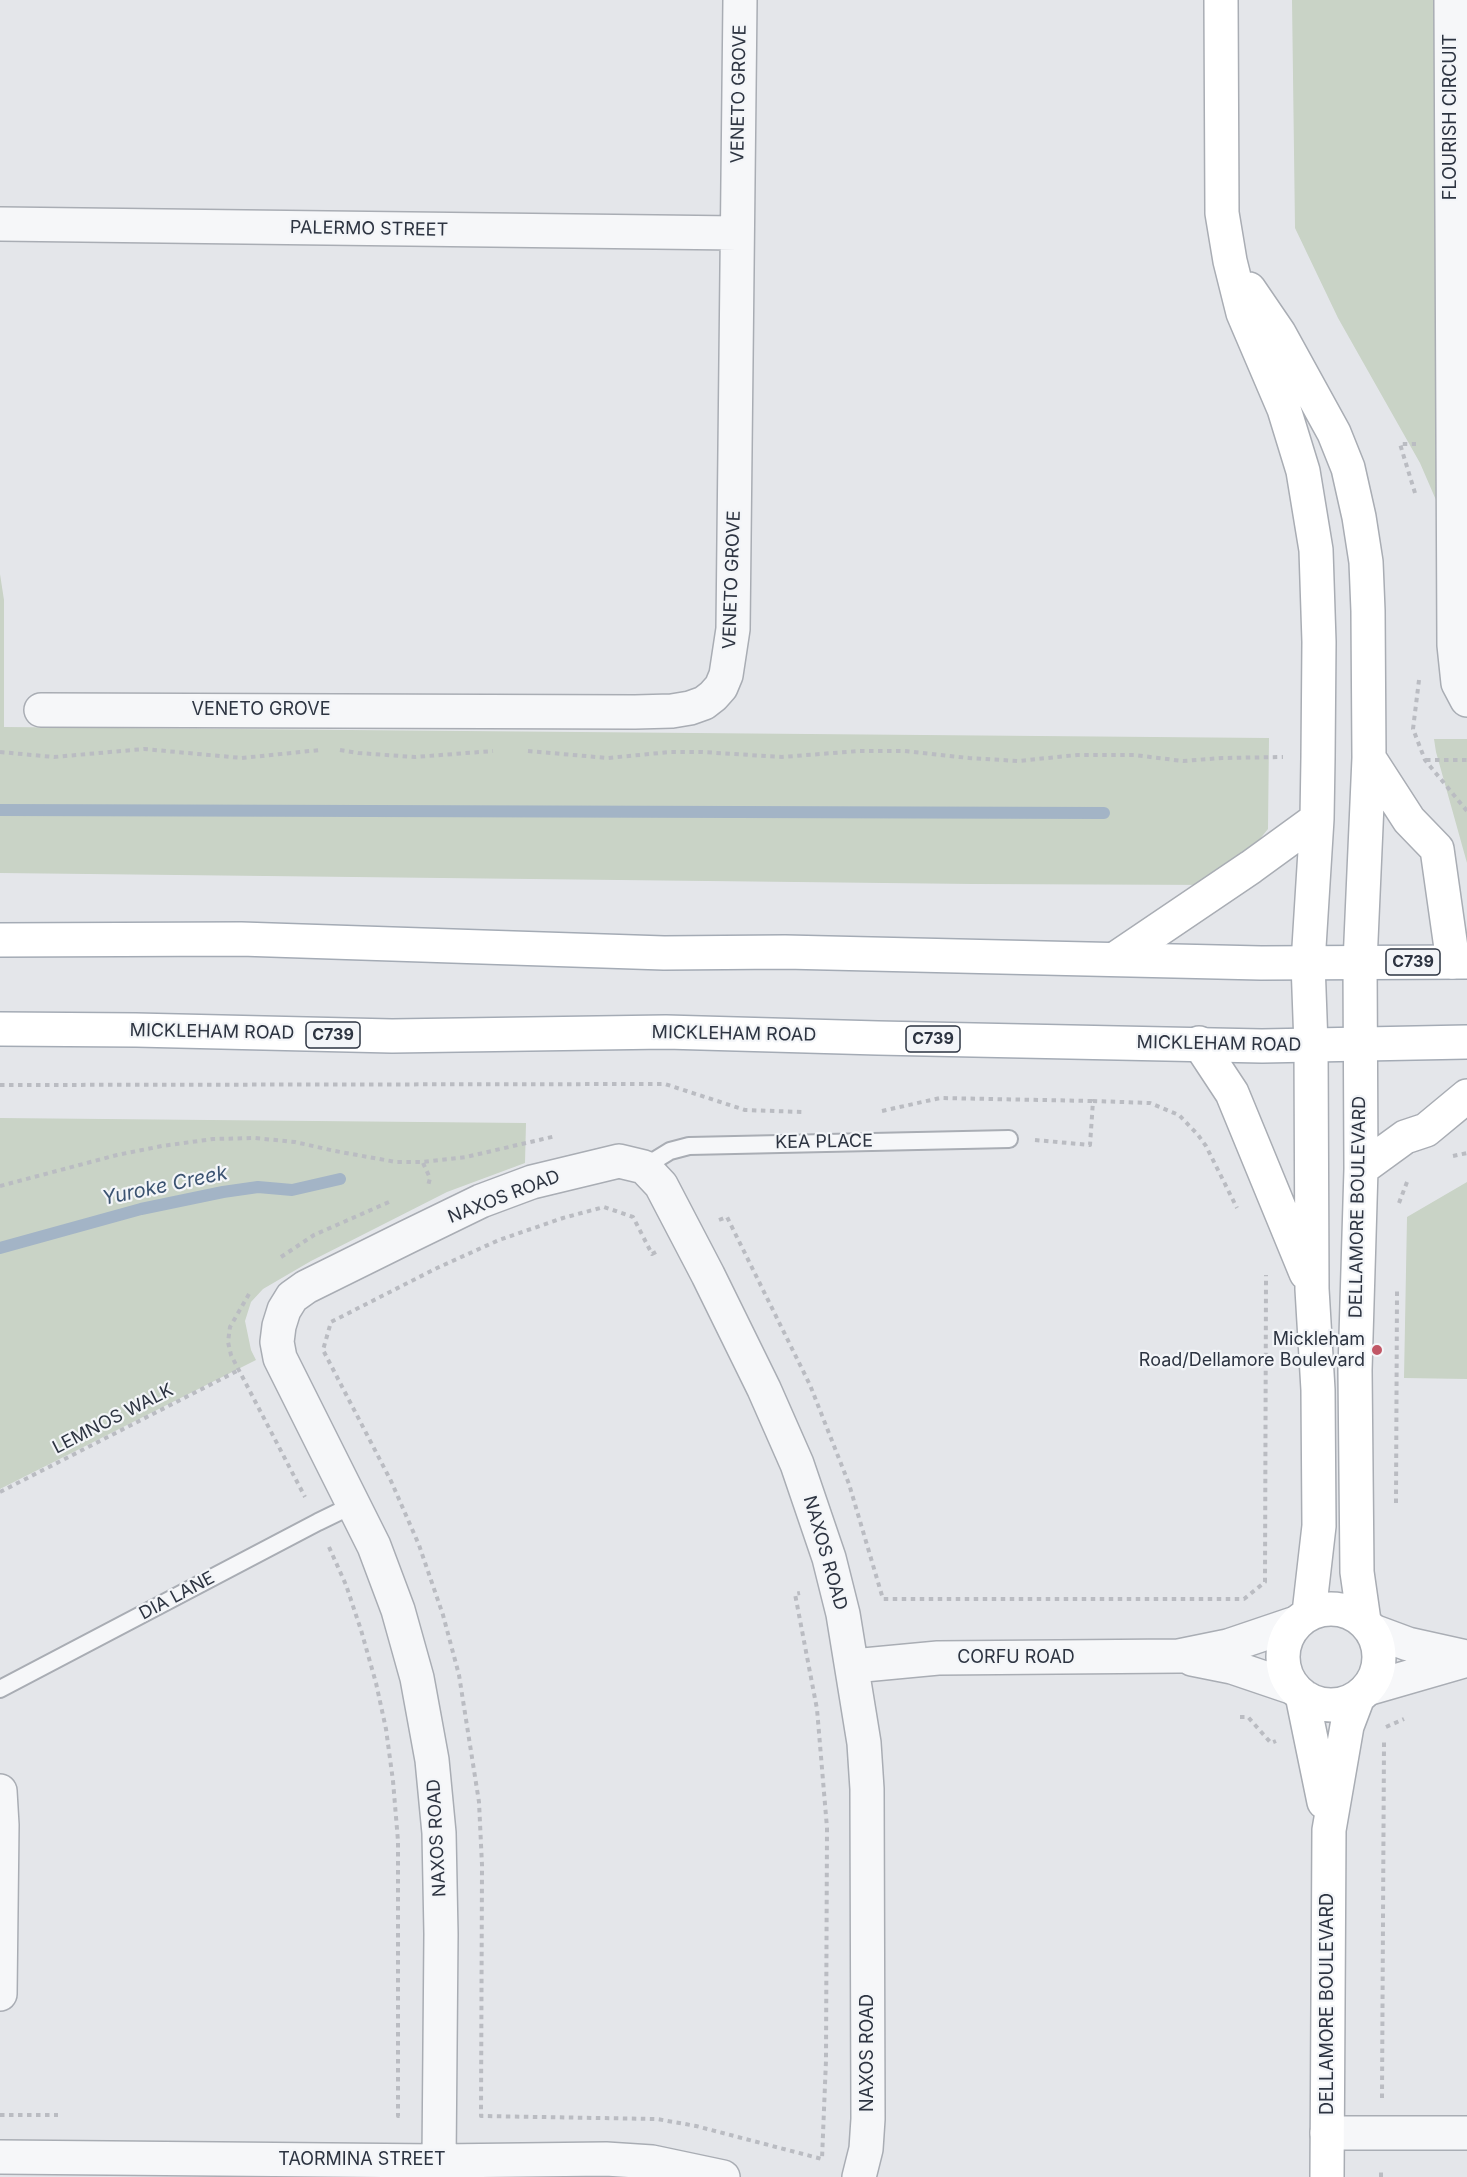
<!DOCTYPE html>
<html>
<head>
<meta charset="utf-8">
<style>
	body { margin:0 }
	canvas { display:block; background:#e4e6ea }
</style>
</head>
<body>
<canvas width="1467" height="2177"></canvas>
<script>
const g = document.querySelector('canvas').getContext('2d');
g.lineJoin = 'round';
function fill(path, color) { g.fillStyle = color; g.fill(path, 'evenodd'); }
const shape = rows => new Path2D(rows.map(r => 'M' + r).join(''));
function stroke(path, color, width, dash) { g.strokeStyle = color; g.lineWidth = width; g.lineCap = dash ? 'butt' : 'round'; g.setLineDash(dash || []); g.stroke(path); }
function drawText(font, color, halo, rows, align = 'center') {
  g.font = font + ' Inter,sans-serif'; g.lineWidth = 4.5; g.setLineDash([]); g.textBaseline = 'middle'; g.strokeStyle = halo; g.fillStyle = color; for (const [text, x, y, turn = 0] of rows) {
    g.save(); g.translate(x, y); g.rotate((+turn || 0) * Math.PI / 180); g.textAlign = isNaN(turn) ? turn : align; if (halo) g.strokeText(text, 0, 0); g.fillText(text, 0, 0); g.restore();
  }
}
fill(shape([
	[1292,0,1435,0,1436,500,1420,463,1338,318,1295,228],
	[0,574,4,600,4,727,1269,738,1268,829,1222,885,973,884,0,873],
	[1434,739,1467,739,1467,863,1436,752],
	[0,1118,526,1123,525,1163,447,1192,311,1261,263,1289,251,1302,245,1321,251,1350,256,1360,0,1489],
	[1467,1182,1467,1379,1404,1378,1407,1217]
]), '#c9d3c6');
stroke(shape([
	[0,810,1104,813],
	[0,1248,141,1209,223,1192,258,1187,292,1190,340,1179]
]), '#a3b4c6', 12);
const lane = shape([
	[644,1167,670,1151,689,1146,1009,1139],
	[0,1689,318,1522,355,1504]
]);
const street = shape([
	[1451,0,1454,645,1458,683,1467,700],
	[0,224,737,233],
	[41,710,635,712,672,711,690,708,704,703,713,696,721,687,726,675,733,629,740,0],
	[1373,1631,1408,1644,1466,1657],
	[1192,1659,1232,1667,1294,1688],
	[853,1666,938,1658,1179,1656,1228,1646,1296,1623],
	[1367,1689,1467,1660],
	[0,1791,2,1825,0,1994],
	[1327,2133,1467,2133],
	[0,2157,439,2161,606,2159,652,2162,723,2177],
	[439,2161,441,1934,439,1833,432,1760,417,1678,398,1610,374,1546,280,1358,277,1342,279,1326,284,1310,292,1297,306,1287,407,1237,481,1201,532,1182,619,1161,644,1167,661,1185,708,1275,764,1389,797,1464,829,1558,843,1614,864,1743,867,1789,868,2119,866,2149,859,2177]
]);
const secondary = shape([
	[1221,0,1222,213,1230,261,1243,313,1284,409,1303,471,1316,550,1319,642,1318,758,1317,819,1308,963,1311,1045,1312,1289,1318,1390,1319,1526,1309,1613],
	[1249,289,1279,333,1334,433,1348,468,1359,517,1366,562,1368,611,1369,758,1360,963,1361,1169,1355,1370,1357,1572,1364,1621],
	[1369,758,1409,820,1437,849,1453,962],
	[1115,959,1251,867,1317,819],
	[1199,1043,1232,1093,1306,1273],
	[1361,1169,1405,1137,1426,1130,1467,1096],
	'1283 1657a48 48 0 1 1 96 0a48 48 0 1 1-96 0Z',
	[1302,1695,1324,1802],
	[1327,2177,1329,1830,1347,1726,1358,1697]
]);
const primary = shape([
	[0,940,241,939,664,953,785,952,1261,963,1467,962],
	[0,1029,136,1030,392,1036,666,1032,878,1038,1262,1046,1467,1042]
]);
stroke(lane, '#a9adb4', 20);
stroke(street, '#a9adb4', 36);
stroke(secondary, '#a9adb4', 36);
stroke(primary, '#a4abb5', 36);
stroke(shape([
	[1415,493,1400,444,1416,444],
	[1419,680,1413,729,1425,760,1467,811],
	[340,750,358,753,415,757,493,751],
	[528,751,608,758,670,752,702,752,782,757,859,751,904,751,969,758,1018,761,1077,755,1134,755,1183,761,1222,758,1283,757],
	[0,752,54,757,144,749,242,758,320,750],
	[1426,760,1467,760],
	[0,1085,665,1084,745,1110,803,1112],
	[882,1111,940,1098,1093,1101],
	[1035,1140,1090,1145,1093,1101,1150,1103,1179,1115,1198,1135,1206,1146,1237,1208],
	[1453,1156,1467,1153],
	[423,1163,430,1178,428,1186],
	[0,1186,117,1155,162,1146,213,1139,255,1138,295,1142,335,1151,396,1162,423,1162,466,1157,556,1136],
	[1399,1203,1407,1182],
	[719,1220,727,1217,810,1385,849,1484,883,1599,1244,1599,1265,1582,1266,1275],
	[656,1252,652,1254,633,1217,604,1207,563,1218,499,1240,437,1268,331,1322,323,1350,391,1481,419,1545,443,1615,459,1675,479,1802,482,1865,481,2116,657,2119,696,2126,822,2159,826,2060,827,1828,817,1709,795,1594,800,1593],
	[281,1257,314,1235,389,1202],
	[249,1294,230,1327,228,1342,231,1355,305,1497],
	[0,1492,239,1370],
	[1396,1503,1397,1291],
	[329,1547,346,1585,361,1630,376,1683,386,1729,393,1781,398,1841,398,2116,403,2116],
	[1240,1717,1248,1717,1271,1743,1276,1741],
	[1386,1727,1404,1719],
	[1382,2098,1384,1742],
	[0,2115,58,2115],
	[1381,2177,1381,2168]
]), '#babcc2', 4, [4.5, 4.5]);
stroke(lane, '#f6f7f9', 16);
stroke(street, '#f6f7f9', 33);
stroke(secondary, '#fff', 33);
stroke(primary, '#fff', 33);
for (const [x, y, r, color] of [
	[1377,1350,6,"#c15766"]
]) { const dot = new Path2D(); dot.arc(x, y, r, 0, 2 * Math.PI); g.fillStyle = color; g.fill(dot); stroke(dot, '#f3f5f8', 2); }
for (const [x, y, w] of [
	[1413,962,54],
	[333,1035,54],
	[933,1039,54]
]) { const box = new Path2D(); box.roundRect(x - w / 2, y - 13, w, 26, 4.5); g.fillStyle = '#f3f5f8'; g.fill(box); stroke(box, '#2d3441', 1.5); }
drawText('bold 16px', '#2d3441', null, [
	["C739",1413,962],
	["C739",333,1035],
	["C739",933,1039]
]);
drawText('18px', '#2d3441', '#f3f5f8', [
	["VENETO GROVE",739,94,-89],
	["FLOURISH CIRCUIT",1451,117,-90],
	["PALERMO STREET",369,229,1],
	["VENETO GROVE",732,580,-88],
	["VENETO GROVE",261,710],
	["MICKLEHAM ROAD",212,1032,1],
	["MICKLEHAM ROAD",734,1034,1],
	["MICKLEHAM ROAD",1219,1044,1],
	["KEA PLACE",824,1142,-1],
	["NAXOS ROAD",504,1197,-21],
	["DELLAMORE BOULEVARD",1358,1207,-89],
	["LEMNOS WALK",113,1419,-27],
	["NAXOS ROAD",825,1553,74],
	["DIA LANE",177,1596,-28],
	["CORFU ROAD",1016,1658],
	["NAXOS ROAD",437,1838,-93],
	["DELLAMORE BOULEVARD",1328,2004,-90],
	["NAXOS ROAD",868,2053,-90],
	["TAORMINA STREET",362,2160]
]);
drawText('18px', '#2d3441', '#f3f5f8', [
	["Mickleham",1365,1340],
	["Road/Dellamore Boulevard",1365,1361]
], 'right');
drawText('italic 20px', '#3b5371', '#f3f5f8', [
	["Yuroke Creek",165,1186,-12]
]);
</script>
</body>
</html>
